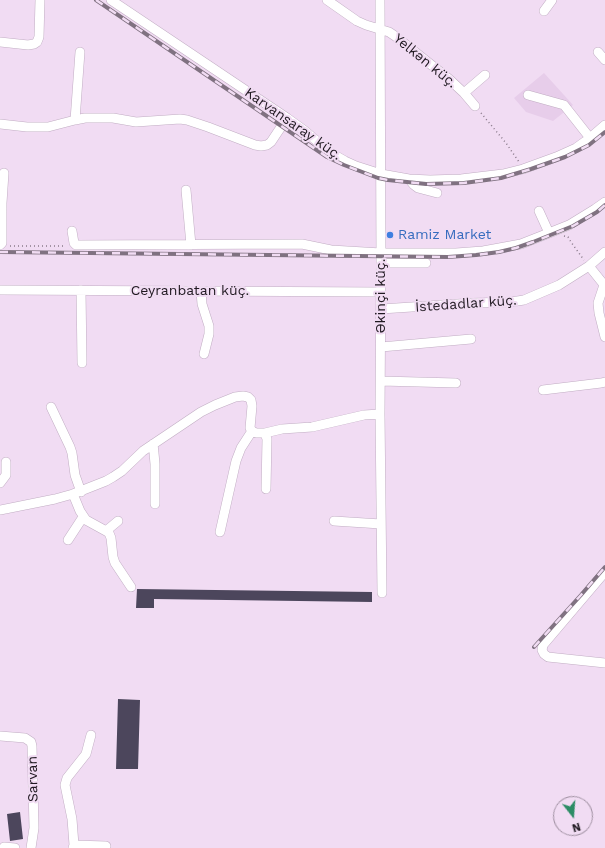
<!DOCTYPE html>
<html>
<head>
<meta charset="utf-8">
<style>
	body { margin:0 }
	#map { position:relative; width:605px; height:848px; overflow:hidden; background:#f1dcf3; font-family:"Work Sans",sans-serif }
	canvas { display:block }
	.north { position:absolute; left:553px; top:796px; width:40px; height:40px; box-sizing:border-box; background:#f1dcf3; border:1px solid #9d8e9f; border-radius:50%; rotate:163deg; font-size:11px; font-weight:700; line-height:16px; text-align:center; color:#201921 }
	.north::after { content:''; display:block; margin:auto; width:14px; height:18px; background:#2c8c65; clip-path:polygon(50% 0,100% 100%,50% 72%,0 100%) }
</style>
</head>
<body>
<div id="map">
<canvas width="605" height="848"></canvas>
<div class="north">N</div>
</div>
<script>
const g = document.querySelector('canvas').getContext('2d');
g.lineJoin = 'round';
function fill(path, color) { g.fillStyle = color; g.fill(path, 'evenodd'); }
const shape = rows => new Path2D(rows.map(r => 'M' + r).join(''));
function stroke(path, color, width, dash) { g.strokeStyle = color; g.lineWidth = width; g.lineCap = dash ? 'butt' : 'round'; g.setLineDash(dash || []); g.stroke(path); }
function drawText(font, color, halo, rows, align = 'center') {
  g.font = font + ' "Work Sans",sans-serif'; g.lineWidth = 4; g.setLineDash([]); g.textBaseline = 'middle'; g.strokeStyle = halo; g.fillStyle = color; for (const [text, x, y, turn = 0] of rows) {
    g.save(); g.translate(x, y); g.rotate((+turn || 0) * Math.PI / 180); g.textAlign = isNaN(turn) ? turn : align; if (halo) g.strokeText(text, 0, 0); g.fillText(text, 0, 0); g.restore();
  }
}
fill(shape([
	[544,73,573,105,553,121,526,112,514,98]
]), '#e7cdea');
fill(shape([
	[137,589,372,592,372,602,154,599,154,608,136,608],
	[118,699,140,700,138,769,116,769],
	[20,812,23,839,10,841,7,814]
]), '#4c465c');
const minor = shape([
	[111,0,287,118,305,131,331,153,345,161,356,166,381,174,409,179,430,180,461,179,503,174,523,169,556,157,576,148,590,138,605,125],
	[327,0,357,21,366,25,389,32,395,36,449,79,464,93,475,106],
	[380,0,381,263,380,414,382,593],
	[544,11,552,0],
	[0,42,28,45,34,44,37,42,39,37,40,0],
	[598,52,605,60],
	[464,93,485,75],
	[528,95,564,105,590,138],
	[75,120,80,52],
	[0,124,27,127,48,127,75,120,85,118,113,118,136,122,180,119,187,120,208,127,255,145,261,146,267,145,271,142,287,118],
	[409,179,414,185,418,188,437,193],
	[186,190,191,245],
	[539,211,549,233],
	[72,231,74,243,76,245,302,244,331,250,381,253,456,253,483,251,521,244,549,233,569,225,595,209,605,202],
	[0,245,2,243,2,203,4,173],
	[381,263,426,263],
	[589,266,605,252],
	[604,285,598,303,599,313,605,337],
	[0,290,381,292],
	[81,290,82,363],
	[201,291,202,304,209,326,209,334,204,354],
	[381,309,473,303,511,302,524,300,559,285,589,266,605,286],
	[381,347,471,339],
	[381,381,456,383],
	[543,390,601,383,605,382],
	[51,407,70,447,72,453,75,475,81,492],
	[265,433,267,439,266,489],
	[153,444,154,453,155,464,155,504],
	[0,483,6,475,6,462],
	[73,494,80,511,86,520,106,531,109,533,111,538,113,557,115,563,131,587],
	[0,510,55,499,73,494,106,481,113,477,122,471,143,451,201,412,215,405,235,397,243,396,248,397,251,400,252,406,250,428,252,431,256,433,265,433,282,429,312,427,364,415,380,414],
	[334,521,381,524],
	[106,531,118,521],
	[220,532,236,461,241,448,252,431],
	[68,540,83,517],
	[605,572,543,645,542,650,544,654,548,657,605,663],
	[0,736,25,738,31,742,32,746,34,828,31,848],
	[74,845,106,846],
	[4,847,15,848],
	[73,848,74,845,72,819,65,785,67,778,86,754,91,735]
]);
stroke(minor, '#c1adc3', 10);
stroke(shape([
	[481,113,506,143,519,162],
	[564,236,568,237,571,242,584,260],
	[10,246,66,246]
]), '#8a7b8b', 1.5, [1, 3]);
stroke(minor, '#fff', 9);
const rail = shape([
	[96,0,327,157,344,165,378,178,388,180,426,184,464,183,501,178,531,169,565,157,589,145,605,132],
	[0,252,448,257,476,255,499,252,516,248,533,242,573,226,597,212,605,205],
	[534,647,581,595,605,567]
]);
stroke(rail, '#807281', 4);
stroke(rail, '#f1dcf3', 2.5, [8]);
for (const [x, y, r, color] of [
	[390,235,4,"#3f7fe0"]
]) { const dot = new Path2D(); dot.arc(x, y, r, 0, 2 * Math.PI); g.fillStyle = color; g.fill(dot); stroke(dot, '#f1dcf3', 1.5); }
drawText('14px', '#201921', '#f1dcf3', [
	["Yelkən küç.",425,61,39],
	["Karvansaray küç.",293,124,35],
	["Ceyranbatan küç.",190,291],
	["Əkinçi küç.",381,296,-90],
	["İstedadlar küç.",466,304,-4],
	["Sarvan",33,779,-91]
]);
drawText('14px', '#366cbe', '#f1dcf3', [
	["Ramiz Market",398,235]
], 'left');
</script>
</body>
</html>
